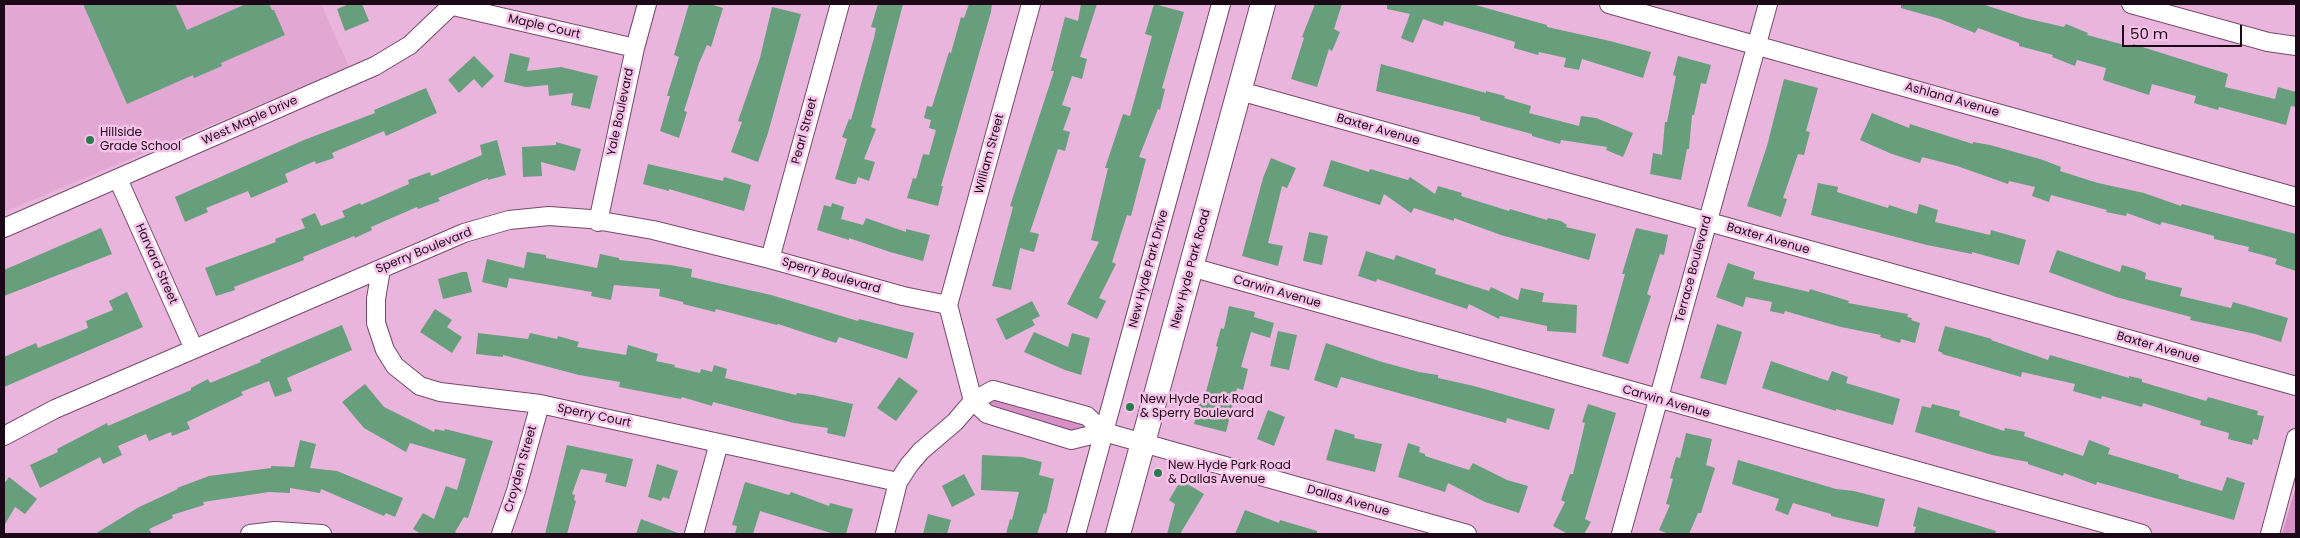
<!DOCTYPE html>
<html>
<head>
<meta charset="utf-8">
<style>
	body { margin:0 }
	#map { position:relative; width:2300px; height:538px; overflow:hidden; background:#eab5dc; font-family:Poppins,sans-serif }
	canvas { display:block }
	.frame { position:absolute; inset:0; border:5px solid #1b0917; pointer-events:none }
	.scale { position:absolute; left:2122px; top:25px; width:120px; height:22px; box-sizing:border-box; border:2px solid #1b0917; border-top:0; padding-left:6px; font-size:15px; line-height:18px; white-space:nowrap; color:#1b0917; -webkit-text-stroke:4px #f7c2e9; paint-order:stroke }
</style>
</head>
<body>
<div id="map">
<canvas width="2300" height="538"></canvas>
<div class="frame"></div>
<div class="scale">50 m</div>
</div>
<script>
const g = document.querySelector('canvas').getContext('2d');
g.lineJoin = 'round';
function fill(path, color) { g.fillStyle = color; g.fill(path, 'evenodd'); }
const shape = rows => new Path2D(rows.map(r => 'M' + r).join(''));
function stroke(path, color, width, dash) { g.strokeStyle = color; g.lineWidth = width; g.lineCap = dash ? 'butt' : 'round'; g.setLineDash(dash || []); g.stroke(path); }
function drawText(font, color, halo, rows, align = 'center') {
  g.font = font + ' Poppins,sans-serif'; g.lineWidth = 5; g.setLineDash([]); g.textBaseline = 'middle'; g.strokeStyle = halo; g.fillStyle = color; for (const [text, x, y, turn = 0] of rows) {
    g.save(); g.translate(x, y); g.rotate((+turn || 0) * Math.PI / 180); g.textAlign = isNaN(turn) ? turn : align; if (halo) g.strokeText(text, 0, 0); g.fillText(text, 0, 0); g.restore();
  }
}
fill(shape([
	[4,4,321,4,349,67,4,212]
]), '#e2a8d3');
fill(shape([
	[993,393,1086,418,1099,431,1073,437,977,401],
	[2296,486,2296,534,2282,534]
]), '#d690c5');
fill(shape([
	[83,4,175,4,187,30,246,4,269,4,272,10,274,10,285,35,221,63,222,66,194,78,193,75,127,104],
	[349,4,362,4,369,21,345,31,337,9],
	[689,4,710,4,723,8,711,47,707,45,699,63,684,111,687,112,679,138,660,131,670,96,667,96,679,57,674,55],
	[878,4,903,4,871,127,876,129,864,159,875,162,869,181,858,177,856,184,852,184,835,179,847,139,842,137,849,119,851,120,874,38,876,28,871,27],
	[969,4,992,4,991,12,941,186,943,186,938,206,907,198,913,178,916,179,923,154,929,155,936,130,929,128,931,120,924,118,927,106,932,107,949,52,951,53,961,17,964,18],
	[1081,4,1097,4,1080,57,1087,59,1082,79,1072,76,1062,105,1071,108,1063,130,1070,132,1065,151,1058,149,1030,232,1039,234,1034,252,1020,248,1011,290,992,286,1013,207,1010,206,1054,71,1051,71,1065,17,1078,21],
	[1154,4,1184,12,1162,88,1165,89,1160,110,1158,109,1139,157,1146,159,1131,216,1127,215,1112,262,1116,264,1099,298,1106,301,1097,319,1067,304,1099,242,1091,240,1108,168,1105,168,1123,114,1130,116,1152,36,1145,34],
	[1315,4,1342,4,1334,29,1340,32,1332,51,1329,49,1317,87,1291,79,1304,38,1302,37],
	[1387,4,1472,4,1547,25,1547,27,1610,41,1651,52,1643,78,1582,59,1579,70,1564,67,1566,58,1539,52,1538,55,1514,48,1515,42,1444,21,1443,26,1423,19,1413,43,1401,38,1410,14,1387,9],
	[1901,4,1982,4,2025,18,2064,27,2066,24,2088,33,2087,35,2132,47,2133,44,2228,74,2225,87,2275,99,2278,87,2296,92,2296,107,2291,106,2286,125,2219,107,2218,110,2194,103,2196,96,2152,84,2149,95,2103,80,2106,68,2077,60,2075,66,2052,57,2053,55,2019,46,2019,43,1978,28,1975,33,1940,19,1901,8],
	[772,7,801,14,768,133,758,162,731,152,742,122,738,121,760,58],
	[510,53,530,58,527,71,561,67,598,76,590,109,571,105,573,93,549,96,548,85,526,87,504,82],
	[474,56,494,76,482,88,474,79,459,93,448,80],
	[1678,56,1711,65,1706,84,1701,83,1694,115,1692,115,1689,149,1687,149,1681,180,1650,174,1653,153,1662,155,1665,122,1667,122,1676,76,1673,75],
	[1381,64,1486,93,1486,91,1505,96,1504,98,1531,106,1529,113,1579,126,1581,116,1596,118,1633,133,1623,157,1606,150,1607,147,1561,140,1560,144,1532,136,1532,134,1480,120,1480,117,1376,91],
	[1784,79,1818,88,1806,131,1810,132,1804,155,1798,154,1783,198,1787,199,1781,217,1747,206,1767,146],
	[426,88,437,113,386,136,384,131,332,153,334,158,316,164,315,161,285,174,288,182,251,198,248,191,206,208,208,212,185,222,175,197,304,140,375,113,374,110],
	[1872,113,1909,128,1910,124,1973,144,1973,142,1990,145,2043,160,2061,167,2060,171,2098,183,2144,193,2181,206,2182,204,2296,234,2296,271,2275,264,2277,259,2248,251,2249,247,2214,239,2214,236,2162,222,2160,225,2127,213,2126,216,2106,212,2107,210,2051,195,2049,202,2032,196,2035,187,2009,181,2008,184,1957,166,1922,157,1920,163,1892,154,1860,140],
	[497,140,506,175,488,180,488,178,438,198,440,201,418,209,417,207,371,227,372,230,355,238,354,236,303,257,304,260,234,287,235,290,216,296,205,268,276,242,275,239,305,228,301,219,315,213,321,226,345,217,342,211,360,203,361,205,409,184,408,180,430,172,431,176,482,155,480,145],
	[556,142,581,149,575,171,541,162,542,176,523,177,522,147,556,145],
	[1271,158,1296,168,1287,188,1282,186,1268,243,1283,246,1278,266,1242,256,1263,178],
	[1331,160,1369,172,1370,169,1408,180,1410,177,1435,194,1438,186,1462,193,1461,196,1509,211,1510,209,1547,220,1548,218,1561,221,1567,225,1566,227,1596,234,1589,260,1501,235,1454,218,1454,221,1414,208,1411,213,1384,194,1380,205,1323,186],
	[648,164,723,181,724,177,751,185,744,211,669,189,669,191,643,184],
	[1818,183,1838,187,1837,192,1888,208,1889,205,1917,214,1919,204,1938,210,1935,222,1990,235,1991,230,2026,240,2019,265,1972,252,1972,254,1927,245,1811,215],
	[832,203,844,207,841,219,863,225,866,218,906,232,906,229,930,235,923,261,890,252,849,238,849,240,817,230,824,205,831,207],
	[101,228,112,254,4,296,4,270],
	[1636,228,1668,235,1664,255,1660,254,1647,294,1651,296,1628,364,1602,356,1625,274,1622,274],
	[1309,232,1328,236,1322,265,1303,261],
	[2057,250,2120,272,2122,265,2139,270,2146,273,2145,279,2182,288,2180,296,2231,308,2233,302,2288,318,2281,342,2255,334,2190,320,2191,317,2116,297,2049,272],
	[1366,251,1394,260,1396,255,1436,269,1435,274,1489,291,1491,287,1518,300,1521,288,1544,293,1542,302,1577,305,1576,333,1547,331,1547,326,1500,316,1499,319,1469,304,1467,309,1377,279,1376,282,1358,276],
	[527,252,546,255,546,258,597,268,600,254,619,258,619,260,670,265,692,269,691,277,771,295,858,321,859,319,914,333,907,359,839,337,836,343,778,324,777,325,716,309,715,312,683,304,683,302,659,296,660,289,614,285,611,300,591,296,592,292,509,278,507,288,482,282,487,259,524,268],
	[1728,263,1755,272,1753,279,1809,292,1810,289,1849,301,1848,303,1908,314,1907,317,1912,318,1911,320,1920,323,1915,343,1901,339,1900,343,1880,337,1881,335,1841,327,1785,311,1784,314,1770,311,1772,302,1746,297,1743,307,1716,297],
	[462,272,467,272,472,292,443,299,438,279],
	[127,292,143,327,4,387,4,357,36,343,38,348,88,328,86,321,113,310,109,301],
	[1032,301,1040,316,1032,320,1035,325,1006,340,996,319],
	[1229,306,1255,312,1254,317,1274,323,1270,338,1251,332,1241,367,1248,369,1243,390,1237,388,1226,432,1194,424,1199,402,1203,403,1218,347,1216,346,1221,328,1224,329],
	[435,309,452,320,447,327,462,337,452,353,420,332],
	[1717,324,1742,332,1726,385,1700,378],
	[342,325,352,350,287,378,292,391,275,397,269,381,241,392,243,395,187,422,190,429,172,436,171,432,149,441,146,434,118,446,122,455,103,464,100,457,40,488,30,465,58,452,57,449,107,423,108,426,191,390,191,388,208,379,210,383,261,362,260,360],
	[1945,326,1992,339,1991,340,2048,360,2050,355,2129,378,2129,376,2142,379,2142,382,2206,401,2208,397,2258,411,2257,415,2264,416,2258,440,2253,439,2252,445,2228,439,2229,433,2200,425,2201,421,2143,403,2142,407,2102,396,2101,399,2073,391,2075,384,2022,372,2021,377,1942,354,1943,353,1938,351],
	[1278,331,1297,335,1289,370,1270,366],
	[1034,332,1068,347,1072,333,1090,338,1081,375,1065,370,1024,352],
	[478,333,528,339,530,333,557,339,558,336,579,342,577,347,626,355,628,345,658,354,656,361,675,365,674,367,700,373,701,369,712,372,714,365,727,369,725,378,796,395,797,393,813,395,853,404,845,437,827,433,828,428,794,423,713,402,712,406,682,397,681,399,665,396,619,387,620,382,579,375,503,355,503,357,476,354],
	[1326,343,1382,362,1419,372,1438,375,1438,378,1474,386,1555,409,1549,430,1507,418,1506,423,1341,377,1337,388,1314,380],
	[1771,361,1828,381,1832,371,1848,377,1846,383,1900,399,1893,425,1836,409,1836,411,1762,388],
	[899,377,918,391,896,421,877,408],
	[365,384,384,407,434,432,435,429,444,431,445,429,493,441,468,518,464,517,455,532,458,534,421,534,413,529,423,513,434,519,446,486,457,490,466,459,410,443,406,452,364,428,342,402],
	[1588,404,1616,413,1585,519,1591,522,1584,534,1568,534,1553,526,1565,502,1561,500,1570,474,1573,474,1585,423,1582,422],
	[1932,404,1960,411,1959,416,2004,431,2005,428,2025,432,2024,436,2083,456,2089,440,2110,448,2108,454,2179,475,2178,478,2222,491,2227,477,2245,483,2234,520,2097,482,2096,485,2064,473,2063,476,2028,464,2028,462,1992,455,1915,432,1922,406,1931,408],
	[1268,410,1285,417,1274,446,1257,439],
	[1335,429,1355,435,1354,438,1382,444,1375,472,1326,460],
	[1686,433,1712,439,1706,465,1715,468,1701,513,1698,513,1689,534,1669,534,1659,530,1670,505,1666,504,1673,479,1670,478,1676,457,1680,458],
	[300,440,316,444,310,468,337,471,403,498,395,517,386,513,384,516,321,489,320,493,290,488,290,493,269,492,203,502,204,505,172,515,173,518,149,529,152,534,95,534,139,507,178,489,177,488,209,476,271,468,271,466,294,467],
	[1408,443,1420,447,1419,452,1425,454,1425,456,1469,470,1473,463,1507,480,1528,486,1519,513,1485,502,1448,483,1445,492,1398,477],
	[567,445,633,459,626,487,605,482,607,474,581,469,572,494,575,495,574,500,576,501,567,534,545,534],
	[982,455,1022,457,1042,462,1039,475,1054,479,1046,514,1044,513,1037,534,1006,534,1010,519,1012,520,1019,492,981,490],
	[1738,460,1836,489,1854,491,1885,499,1878,527,1831,516,1831,514,1793,503,1788,515,1775,510,1779,499,1732,484],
	[657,464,678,471,669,499,663,497,661,501,648,497],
	[964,474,975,495,952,507,942,486],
	[9,477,37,499,25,514,15,507,4,526,4,484],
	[1181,480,1204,494,1180,534,1167,534,1175,504,1169,500],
	[745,482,789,495,791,492,829,506,830,503,853,509,846,534,834,534,760,511,753,534,735,534,737,526,732,525],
	[1918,507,1996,531,1995,534,1914,534,1916,527,1913,526],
	[1245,510,1279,523,1280,520,1317,531,1317,534,1235,534],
	[928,514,951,520,947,534,923,534],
	[641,519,678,533,678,534,636,534]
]), '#679e7b');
const minor = shape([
	[1609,4,2296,197],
	[2131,4,2268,42,2296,46],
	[453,6,635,48],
	[1240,91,2296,386],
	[118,179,194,349],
	[598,222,635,48,647,4],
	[4,228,375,66,410,45,453,4],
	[770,259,840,4],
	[1191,267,2142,534],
	[381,269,376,299,376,323,385,350,395,366,420,386,440,392,540,404,898,482],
	[948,305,1031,4],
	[1104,432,1467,534],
	[4,436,55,409,464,233,509,220,549,216,590,219,653,230,770,259,903,296,948,305,973,401,987,414,1071,440,1104,432,1087,416,993,390,973,401,955,422,921,451,909,465,898,482,885,534],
	[250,534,275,531,322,534],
	[501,534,516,491,540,404],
	[694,534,719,443],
	[1076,534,1221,4],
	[1621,534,1768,4],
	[2270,534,2296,438]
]);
const secondary = shape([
	[1118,534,1263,4]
]);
stroke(minor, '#76496b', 20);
stroke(secondary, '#76496b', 26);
stroke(minor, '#fff', 18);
stroke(secondary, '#fff', 24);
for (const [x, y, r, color] of [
	[90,140,5,"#277b4d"],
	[1130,407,5,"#277b4d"],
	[1158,473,5,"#277b4d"]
]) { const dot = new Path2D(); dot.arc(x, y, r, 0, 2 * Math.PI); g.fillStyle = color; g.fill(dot); stroke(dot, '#f7c2e9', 2); }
drawText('12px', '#1b0917', '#f7c2e9', [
	["Maple Court",544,27,13],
	["Ashland Avenue",1952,100,16],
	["Yale Boulevard",621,112,-78],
	["West Maple Drive",250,121,-24],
	["Baxter Avenue",1378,130,16],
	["Pearl Street",805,131,-75],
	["William Street",990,154,-75],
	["Baxter Avenue",1768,239,16],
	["Sperry Boulevard",424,251,-22],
	["Harvard Street",156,264,66],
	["New Hyde Park Drive",1149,269,-75],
	["New Hyde Park Road",1191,269,-75],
	["Terrace Boulevard",1694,269,-75],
	["Sperry Boulevard",831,276,16],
	["Carwin Avenue",1277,292,16],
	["Baxter Avenue",2158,348,16],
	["Carwin Avenue",1666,402,16],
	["Sperry Court",594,416,12],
	["Croyden Street",521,469,-74],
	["Dallas Avenue",1348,501,16]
]);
drawText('12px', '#1b0917', '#f7c2e9', [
	["Hillside",100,133],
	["Grade School",100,147],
	["New Hyde Park Road",1140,400],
	["& Sperry Boulevard",1140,414],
	["New Hyde Park Road",1168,466],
	["& Dallas Avenue",1168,480]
], 'left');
</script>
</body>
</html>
